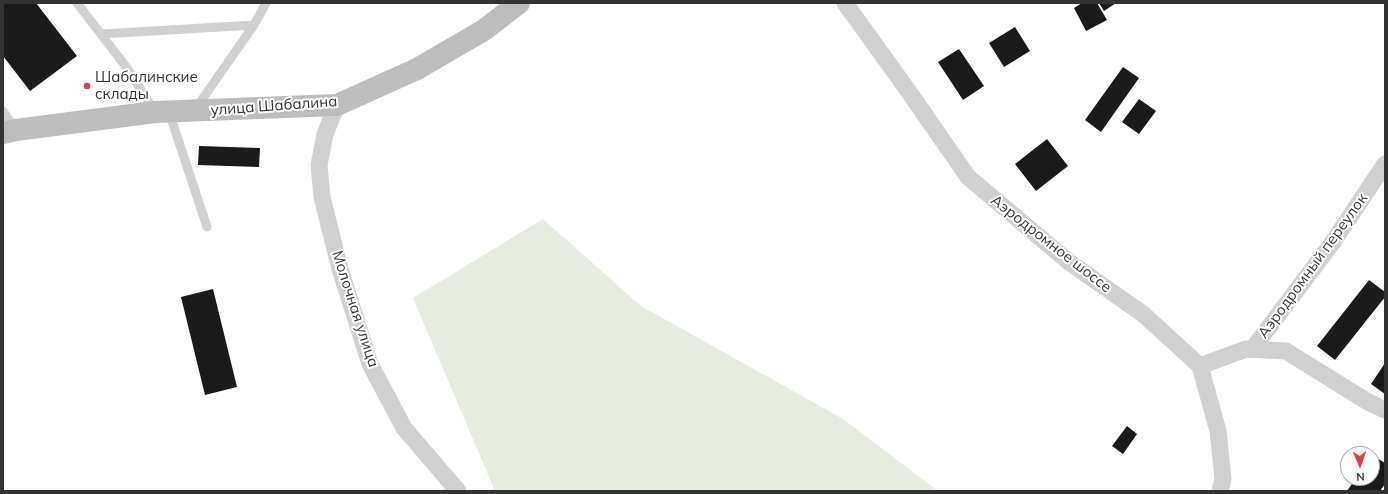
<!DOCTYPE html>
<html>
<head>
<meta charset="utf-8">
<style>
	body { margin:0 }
	#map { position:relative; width:1388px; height:494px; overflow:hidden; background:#fff; font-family:Mulish,sans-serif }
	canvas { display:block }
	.frame { position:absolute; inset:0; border:4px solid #333; pointer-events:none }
	.north { position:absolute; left:1340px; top:446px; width:40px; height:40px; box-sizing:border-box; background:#fff; border:1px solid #adadad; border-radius:50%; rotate:178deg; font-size:11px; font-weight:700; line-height:16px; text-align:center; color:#333 }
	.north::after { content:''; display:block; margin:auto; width:14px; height:18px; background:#e63946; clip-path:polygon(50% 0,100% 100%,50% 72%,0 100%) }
</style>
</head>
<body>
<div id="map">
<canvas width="1388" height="494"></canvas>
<div class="frame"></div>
<div class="north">N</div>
</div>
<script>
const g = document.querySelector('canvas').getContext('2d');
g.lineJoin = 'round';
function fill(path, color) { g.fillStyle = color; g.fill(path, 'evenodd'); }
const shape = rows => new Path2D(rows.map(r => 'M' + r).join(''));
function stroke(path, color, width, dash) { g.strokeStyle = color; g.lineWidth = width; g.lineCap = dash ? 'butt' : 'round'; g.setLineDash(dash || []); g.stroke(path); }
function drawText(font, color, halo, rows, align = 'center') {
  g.font = font + ' Mulish,sans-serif'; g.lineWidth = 4; g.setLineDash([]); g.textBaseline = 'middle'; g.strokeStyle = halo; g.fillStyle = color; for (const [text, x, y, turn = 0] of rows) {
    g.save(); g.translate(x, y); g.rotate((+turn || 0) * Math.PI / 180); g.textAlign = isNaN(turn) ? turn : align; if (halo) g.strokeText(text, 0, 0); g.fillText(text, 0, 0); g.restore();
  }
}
fill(shape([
	[543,219,641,306,843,419,938,491,495,491,413,298]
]), '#e6ecdf');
fill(shape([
	[3,3,36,3,77,56,30,91,3,56],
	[1082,3,1097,3,1107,20,1086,31,1074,8],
	[1099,3,1116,3,1104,11],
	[1015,27,1030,51,1004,67,989,43],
	[959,49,984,86,963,100,938,62],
	[1123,67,1139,78,1101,132,1085,120],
	[1139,99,1156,111,1139,134,1122,122],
	[1047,139,1068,166,1036,191,1015,164],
	[199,146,260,148,259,167,198,165],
	[1369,280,1385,292,1385,297,1335,360,1317,346],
	[213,289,237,387,205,395,181,297],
	[1385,363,1385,394,1371,384],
	[1127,426,1137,434,1123,454,1112,446],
	[1372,455,1385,463,1385,484,1380,491,1347,491,1356,478,1372,478]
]), '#1a1a1a');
stroke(shape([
	[77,3,127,68,155,112],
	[101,34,254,25,266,3],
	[196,108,254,25],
	[3,111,16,130],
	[169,112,207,227]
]), '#d0d0d0', 9);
stroke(shape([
	[845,3,914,99,968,177,1069,262,1143,314,1200,366,1218,431,1223,479,1220,491],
	[337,105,325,134,319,165,322,197,340,269,370,364,404,428,458,491],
	[1255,349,1257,343,1333,242,1385,164],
	[1200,366,1246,349,1286,351,1368,402,1385,410]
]), '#d0d0d0', 17);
stroke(shape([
	[3,133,16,130,155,112,337,105,417,69,484,30,519,3]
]), '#bdbdbd', 22);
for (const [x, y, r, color] of [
	[87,86,4,"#e63946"]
]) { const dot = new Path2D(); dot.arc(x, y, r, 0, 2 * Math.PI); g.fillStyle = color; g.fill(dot); stroke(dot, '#fff', 1.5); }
drawText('15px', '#333', '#fff', [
	["Шабалинские",95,77],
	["склады",95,94]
], 'left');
drawText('15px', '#333', '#fff', [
	["улица Шабалина",274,106,-4],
	["Аэродромное шоссе",1051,244,38],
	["Аэродромный переулок",1313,266,-54],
	["Молочная улица",355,309,72]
]);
</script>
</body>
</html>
